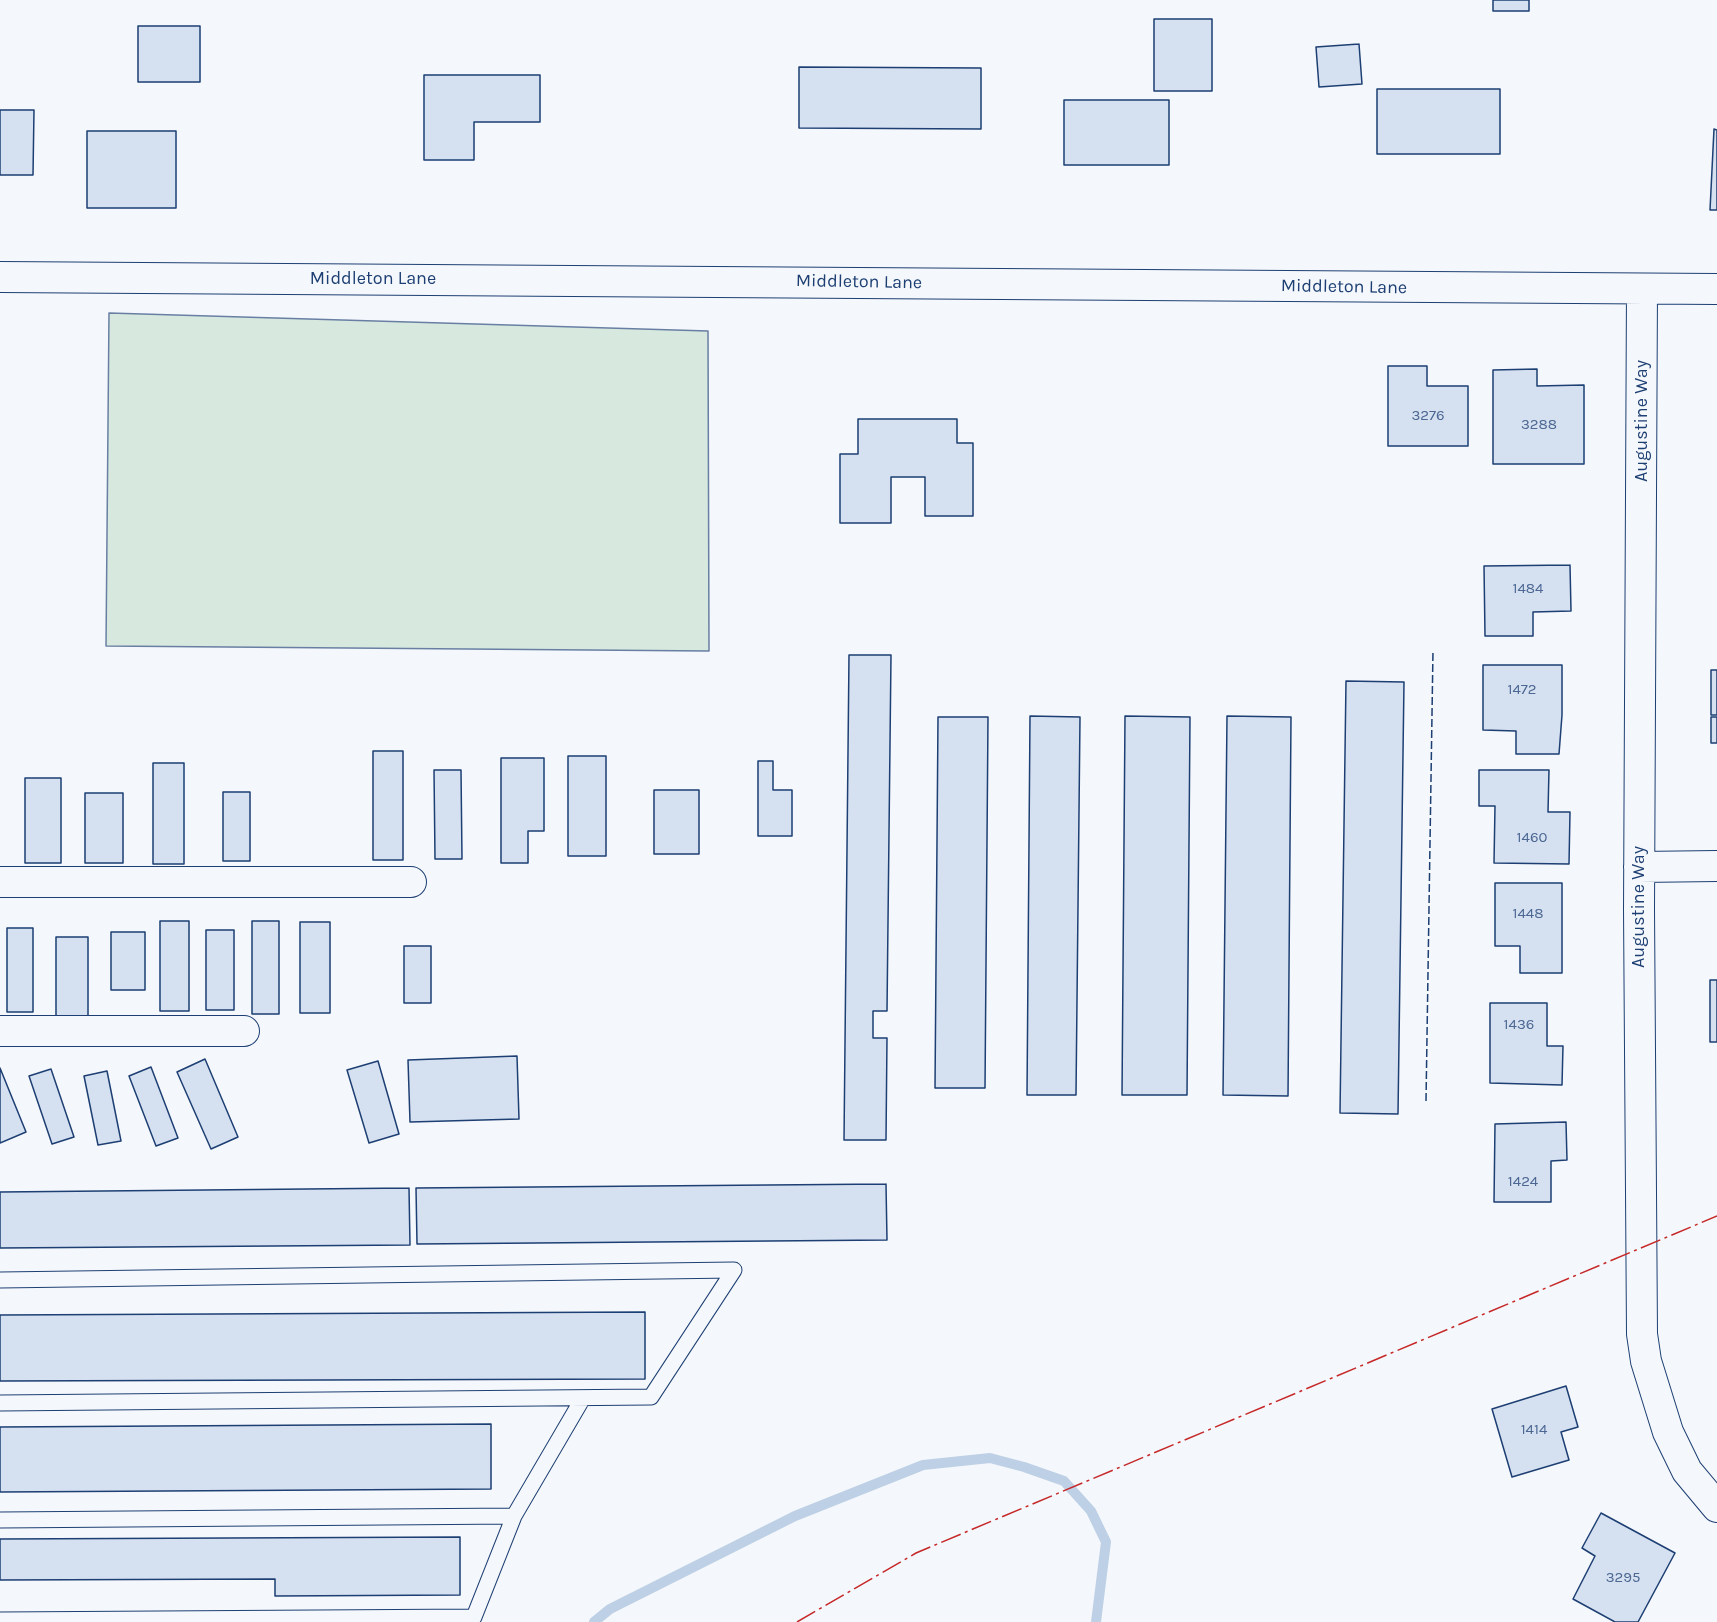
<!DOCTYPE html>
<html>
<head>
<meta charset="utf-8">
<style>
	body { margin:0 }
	canvas { display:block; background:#f4f7fb }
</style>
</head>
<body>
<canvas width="1717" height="1622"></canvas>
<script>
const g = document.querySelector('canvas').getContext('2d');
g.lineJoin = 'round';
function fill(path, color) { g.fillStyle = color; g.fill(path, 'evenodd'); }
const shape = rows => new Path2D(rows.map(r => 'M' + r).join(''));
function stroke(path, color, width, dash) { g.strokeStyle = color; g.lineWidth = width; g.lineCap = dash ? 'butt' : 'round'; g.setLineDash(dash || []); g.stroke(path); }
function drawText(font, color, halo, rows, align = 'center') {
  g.font = font + ' Karla,sans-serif'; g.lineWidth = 4.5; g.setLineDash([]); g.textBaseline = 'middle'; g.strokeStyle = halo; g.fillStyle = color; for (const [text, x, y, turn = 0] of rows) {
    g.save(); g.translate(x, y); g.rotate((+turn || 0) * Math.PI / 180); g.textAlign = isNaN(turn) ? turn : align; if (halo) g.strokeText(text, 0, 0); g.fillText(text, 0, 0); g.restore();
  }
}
const green = shape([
	[109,313,708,331,709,651,106,646,109,313]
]);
fill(green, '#d7e8df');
stroke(green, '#687fa3', 1.5);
stroke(shape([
	[594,1622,610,1609,795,1516,923,1465,990,1458,1024,1467,1064,1481,1091,1511,1106,1542,1096,1622]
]), '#bed0e5', 10);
const building = shape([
	[1493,0,1529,0,1529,11,1493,11,1493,0],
	[1154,19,1212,19,1212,91,1154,91,1154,19],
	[138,26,200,26,200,82,138,82,138,26],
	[1359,44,1362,84,1319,87,1316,47,1359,44],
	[799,67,981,68,981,129,799,128,799,67],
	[424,75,540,75,540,122,474,122,474,160,424,160,424,75],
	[1377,89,1500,89,1500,154,1377,154,1377,89],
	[1064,100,1169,100,1169,165,1064,165,1064,100],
	[0,110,34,110,33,175,0,175,0,110],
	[1714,129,1717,130,1717,210,1710,210,1714,129],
	[87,131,176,131,176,208,87,208,87,131],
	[1388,366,1427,366,1427,386,1468,386,1468,446,1388,446,1388,366],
	[1537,369,1537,386,1584,385,1584,464,1493,464,1493,370,1537,369],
	[858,419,957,419,957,443,973,443,973,516,925,516,925,477,891,477,891,523,840,523,840,454,858,454,858,419],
	[1570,565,1571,611,1533,612,1533,636,1485,636,1484,566,1570,565],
	[849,655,891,655,887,1011,873,1011,873,1038,887,1038,886,1140,844,1140,849,655],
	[1483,665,1562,665,1562,715,1559,754,1516,754,1516,731,1483,730,1483,665],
	[1711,670,1717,670,1717,715,1711,715,1711,670],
	[1346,681,1404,682,1398,1114,1340,1113,1346,681],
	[1030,716,1080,717,1076,1095,1027,1095,1030,716],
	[1125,716,1190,717,1187,1095,1122,1095,1125,716],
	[1227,716,1291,717,1288,1096,1223,1095,1227,716],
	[938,717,988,717,985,1088,935,1088,938,717],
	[1711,717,1717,717,1717,743,1711,743,1711,717],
	[373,751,403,751,403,860,373,860,373,751],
	[568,756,606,756,606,856,568,856,568,756],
	[501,758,544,758,544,831,528,831,528,863,501,863,501,758],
	[758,761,773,761,773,790,792,790,792,836,758,836,758,761],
	[153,763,184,763,184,864,153,864,153,763],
	[434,770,461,770,462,859,435,859,434,770],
	[1479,770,1549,770,1548,812,1570,812,1569,864,1494,863,1495,806,1479,806,1479,770],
	[25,778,61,778,61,863,25,863,25,778],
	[654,790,699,790,699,854,654,854,654,790],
	[223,792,250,792,250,861,223,861,223,792],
	[85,793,123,793,123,863,85,863,85,793],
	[1495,883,1562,883,1562,973,1520,973,1520,946,1495,946,1495,883],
	[160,921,189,921,189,1011,160,1011,160,921],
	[252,921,279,921,279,1014,252,1014,252,921],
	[300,922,330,922,330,1013,300,1013,300,922],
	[7,928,33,928,33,1012,7,1012,7,928],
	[206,930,234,930,234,1010,206,1010,206,930],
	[111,932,145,932,145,990,111,990,111,932],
	[56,937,88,937,88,1016,56,1016,56,937],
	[404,946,431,946,431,1003,404,1003,404,946],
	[1710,980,1717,980,1717,1042,1710,1042,1710,980],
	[1490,1003,1547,1003,1547,1046,1563,1046,1562,1085,1490,1083,1490,1003],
	[517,1056,519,1119,410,1122,408,1060,517,1056],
	[205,1059,238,1137,211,1149,177,1072,205,1059],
	[378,1061,399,1134,369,1143,347,1070,378,1061],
	[151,1067,178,1138,156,1146,129,1076,151,1067],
	[0,1068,26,1132,0,1143,0,1068],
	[51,1069,74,1137,52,1144,29,1076,51,1069],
	[107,1071,121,1141,98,1145,84,1076,107,1071],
	[1566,1122,1567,1160,1551,1161,1551,1202,1494,1202,1495,1124,1566,1122],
	[886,1184,887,1240,417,1244,416,1188,886,1184],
	[409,1188,410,1245,0,1248,0,1192,409,1188],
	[645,1312,645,1379,0,1381,0,1315,645,1312],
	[1566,1386,1578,1427,1561,1432,1569,1460,1512,1477,1492,1409,1566,1386],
	[491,1424,491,1489,0,1492,0,1427,491,1424],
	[1601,1513,1675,1553,1638,1622,1615,1622,1573,1599,1595,1556,1582,1548,1601,1513],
	[460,1537,460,1595,275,1596,275,1579,0,1580,0,1539,460,1537]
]);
fill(building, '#d5e0f0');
stroke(building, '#1d3f73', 1.5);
const lane = shape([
	[0,1280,734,1270,651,1397,0,1403],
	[0,1520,514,1516,583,1398],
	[0,1620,474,1617,514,1516]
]);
const street = shape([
	[0,277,1717,289],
	[1642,289,1639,909,1642,1334,1646,1361,1668,1432,1687,1471,1717,1507],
	[1639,867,1717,866],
	[0,882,411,882],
	[0,1031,244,1031]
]);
stroke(lane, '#1d3f73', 17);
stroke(street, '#1d3f73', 32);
stroke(lane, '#f4f7fb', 15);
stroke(street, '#f4f7fb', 30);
stroke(shape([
	[1426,1101,1433,650]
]), '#1d3f73', 1.5, [8, 3]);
stroke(shape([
	[797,1622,916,1553,1717,1216]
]), '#c62828', 1.5, [21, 4.5, 3, 4.5]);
drawText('15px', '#4b6792', null, [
	["3276",1428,416],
	["3288",1539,425],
	["1484",1528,589],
	["1472",1522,690],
	["1460",1532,838],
	["1448",1528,914],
	["1436",1519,1025],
	["1424",1523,1182],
	["1414",1534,1430],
	["3295",1623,1578]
]);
drawText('18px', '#1d3f73', '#f4f7fb', [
	["Middleton Lane",373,279],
	["Middleton Lane",859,282,1],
	["Middleton Lane",1344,287,1],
	["Augustine Way",1642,421,-90],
	["Augustine Way",1639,907,-90]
]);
</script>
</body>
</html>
